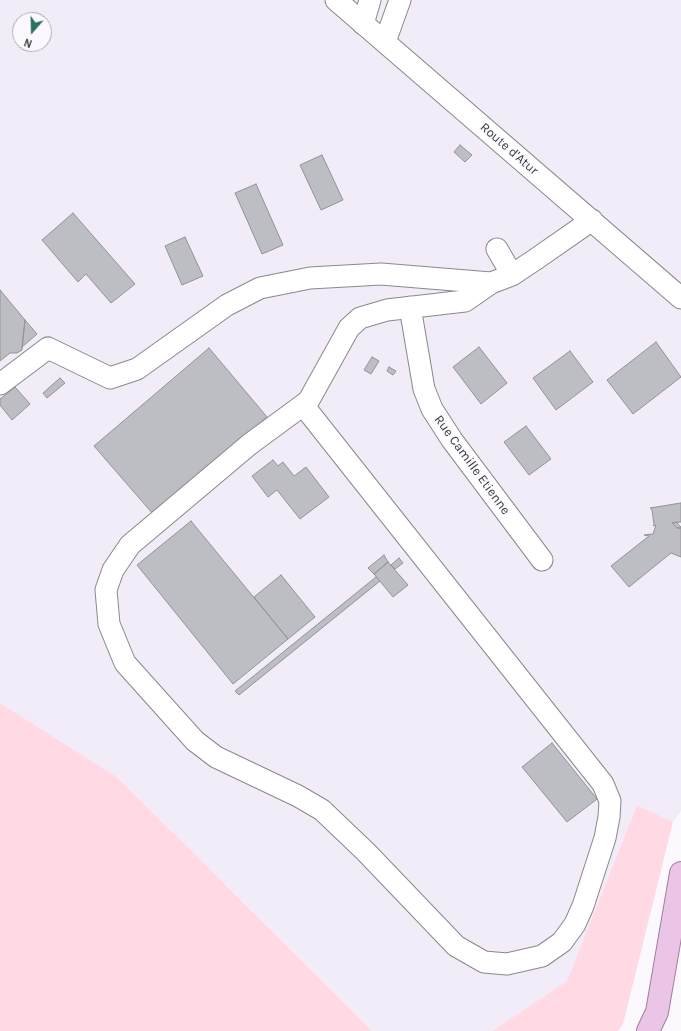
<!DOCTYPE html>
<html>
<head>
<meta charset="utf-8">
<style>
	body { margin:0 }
	#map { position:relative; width:681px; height:1031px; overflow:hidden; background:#fbf9fe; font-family:Karla,sans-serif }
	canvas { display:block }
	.north { position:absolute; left:12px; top:12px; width:40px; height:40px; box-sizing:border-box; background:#fbf9fe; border:1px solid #aeadb0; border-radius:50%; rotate:200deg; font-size:11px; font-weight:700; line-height:16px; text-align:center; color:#3b3a3c }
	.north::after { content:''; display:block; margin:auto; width:14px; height:18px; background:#2e705f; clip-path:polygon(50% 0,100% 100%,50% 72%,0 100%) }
</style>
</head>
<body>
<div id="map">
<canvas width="681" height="1031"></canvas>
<div class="north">N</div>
</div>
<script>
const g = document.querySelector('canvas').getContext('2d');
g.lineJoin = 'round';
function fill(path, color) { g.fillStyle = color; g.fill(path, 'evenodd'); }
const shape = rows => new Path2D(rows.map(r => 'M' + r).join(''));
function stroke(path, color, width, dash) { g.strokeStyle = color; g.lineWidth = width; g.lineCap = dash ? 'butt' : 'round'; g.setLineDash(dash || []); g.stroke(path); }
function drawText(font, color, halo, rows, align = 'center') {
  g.font = font + ' Karla,sans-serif'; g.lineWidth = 3.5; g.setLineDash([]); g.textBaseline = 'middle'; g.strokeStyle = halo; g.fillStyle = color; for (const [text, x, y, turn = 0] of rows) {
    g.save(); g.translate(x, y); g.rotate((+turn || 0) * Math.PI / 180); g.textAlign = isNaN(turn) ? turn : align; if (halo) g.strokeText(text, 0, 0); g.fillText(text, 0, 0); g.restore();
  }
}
fill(shape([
	[0,0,681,0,681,811,673,822,637,805,567,981,492,1031,372,1031,117,777,0,703],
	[20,20,44,20,44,44,20,44]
]), '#f1ecf8');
fill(shape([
	[0,703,117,777,372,1031,0,1031],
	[637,805,673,822,623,1024,618,1031,492,1031,567,981]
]), '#ffdae5');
const building = shape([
	[460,145,472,155,465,162,454,152,460,145],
	[322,155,343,200,321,210,300,165,322,155],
	[256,184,283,245,262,254,235,193,256,184],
	[73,213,135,284,111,303,86,274,78,282,42,240,73,213],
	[185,237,203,276,182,285,165,246,185,237],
	[0,290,25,320,22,350,17,353,10,353,0,361,0,290],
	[25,320,37,334,22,347,25,320],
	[656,342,681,377,633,414,607,380,656,342],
	[479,347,507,383,481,404,453,367,479,347],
	[209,348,267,417,153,514,94,446,209,348],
	[570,351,593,382,556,410,533,378,570,351],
	[372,357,379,361,371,374,364,370,372,357],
	[389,367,396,371,393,375,387,371,389,367],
	[60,378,65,383,47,398,43,393,60,378],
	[15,387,30,404,12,420,0,405,0,399,15,387],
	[526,426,551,459,529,475,504,442,526,426],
	[273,460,278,466,283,462,294,476,306,467,329,497,300,519,277,490,268,497,252,476,273,460],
	[681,503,681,522,672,523,677,528,681,528,681,557,671,553,629,587,611,566,649,536,644,535,653,534,656,525,653,526,654,524,652,510,650,508,681,503],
	[191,521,288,639,233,684,137,565,191,521],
	[676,522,681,527,681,528,677,528,672,523,676,522],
	[384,555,388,562,374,574,368,568,384,555],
	[399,558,403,563,395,569,391,565,399,558],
	[388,562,408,585,393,597,374,574,388,562],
	[281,575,315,617,288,639,254,597,281,575],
	[376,577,380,581,239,695,235,691,376,577],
	[552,743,597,799,567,822,522,767,552,743]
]);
fill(building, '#bdbec3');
stroke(building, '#939398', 1);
const minor = shape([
	[336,0,681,298],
	[363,24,370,0],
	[385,42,400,0],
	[497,249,512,275],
	[410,307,424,389,432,409,452,440,542,560],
	[0,384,48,348,110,378,137,369,227,305,260,288,310,278,381,274,491,283],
	[303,405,603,784,610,801,609,817,605,838,583,906,575,924,562,942,542,956,507,964,484,962,456,946,366,852,322,810,298,796,216,757,195,741,125,663,109,624,106,590,113,570,130,545,250,444,303,405,309,400,349,328,360,318,387,310,465,301,491,283,512,275,536,259,592,220]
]);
const major = shape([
	[648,1031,657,1012,681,873]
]);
stroke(minor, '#8a888c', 23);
stroke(major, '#a47c9e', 24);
stroke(minor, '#fff', 21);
stroke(major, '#ebc5e5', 22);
drawText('13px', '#3b3a3c', '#fbf9fe', [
	["Route d'Atur",509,149,41],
	["Rue Camille Etienne",472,465,54]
]);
</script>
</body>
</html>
